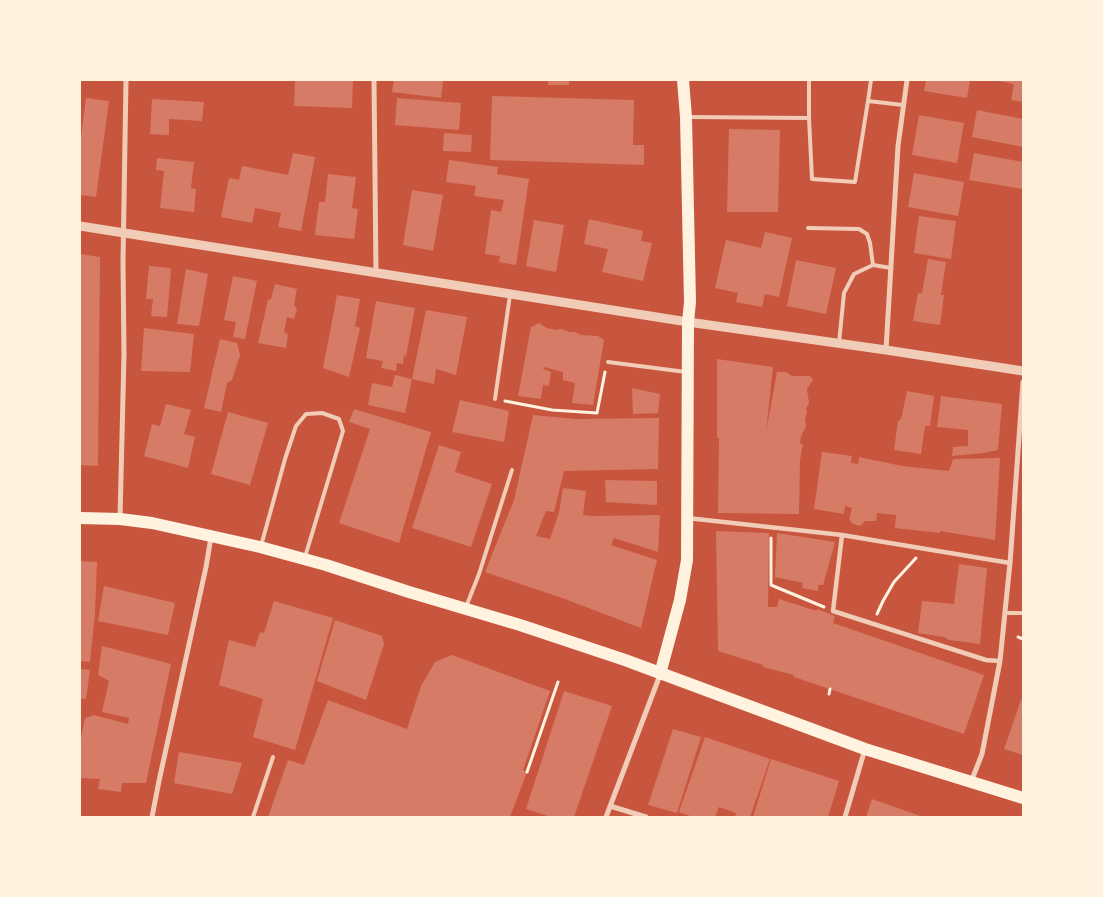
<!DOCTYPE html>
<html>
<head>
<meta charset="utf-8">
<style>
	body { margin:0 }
	#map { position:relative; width:1103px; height:897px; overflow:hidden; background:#c8553d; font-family:"PT Serif",serif }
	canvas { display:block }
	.frame { position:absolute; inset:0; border:81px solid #fff3e0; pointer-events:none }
</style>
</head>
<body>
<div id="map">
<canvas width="1103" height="897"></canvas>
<div class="frame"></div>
</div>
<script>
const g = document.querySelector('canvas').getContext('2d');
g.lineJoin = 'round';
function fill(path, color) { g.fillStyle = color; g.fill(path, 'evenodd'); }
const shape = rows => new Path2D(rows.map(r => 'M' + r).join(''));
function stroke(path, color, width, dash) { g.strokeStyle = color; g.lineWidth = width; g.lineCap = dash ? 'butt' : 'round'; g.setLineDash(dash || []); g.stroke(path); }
fill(shape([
	[295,80,353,80,352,108,294,106],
	[394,80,443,80,441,98,392,92],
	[548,80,569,80,569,85,548,85],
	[926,80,970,80,967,98,924,91],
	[999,80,1023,80,1023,102,1011,100,1014,84,999,81],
	[492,96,634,100,633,145,644,145,644,165,490,160],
	[86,98,109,101,96,197,80,195,80,145],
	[397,98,461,103,459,130,395,125],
	[152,99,204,102,202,121,169,119,169,135,150,134],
	[977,110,1023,119,1023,147,972,137],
	[919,115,964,123,957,163,912,155],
	[729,129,780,130,778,212,727,212],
	[444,133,472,135,471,152,443,151],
	[293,153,315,157,301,231,278,227,281,213,255,208,252,223,221,217,229,178,239,180,242,166,288,175],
	[974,153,1023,162,1023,189,969,180],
	[157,158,194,162,191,188,196,189,194,212,160,208,164,171,156,170],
	[449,160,498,167,497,174,529,179,516,265,499,262,500,256,485,254,491,210,501,212,504,200,474,196,476,186,446,182],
	[914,173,964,182,958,216,908,207],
	[328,174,356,177,352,208,358,209,354,239,315,235,319,202,325,202],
	[412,190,443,195,433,251,403,245],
	[919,216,956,221,951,259,914,253],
	[589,219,643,231,641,241,652,243,643,281,602,272,608,249,584,244],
	[534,220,564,225,556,272,526,266],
	[765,232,792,238,779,297,765,294,762,307,736,302,738,293,715,288,726,240,761,248],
	[80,254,100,257,98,466,80,465],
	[928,259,946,262,941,295,944,295,940,325,913,321,918,293,922,293],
	[796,260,836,268,826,314,787,306],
	[149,266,170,268,171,271,167,317,151,316,153,299,146,299],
	[186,269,208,274,199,326,177,324],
	[233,276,257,281,245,339,233,337,236,322,224,320],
	[275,284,297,289,294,305,297,309,294,319,287,317,284,332,288,334,286,348,258,343,268,300,271,299],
	[337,295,360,299,355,326,360,328,349,377,323,368],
	[376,301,415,308,406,356,404,355,403,364,397,363,396,371,381,368,383,361,366,358],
	[426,310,467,317,456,375,436,369,434,384,412,379,405,413,368,405,372,383,392,387,395,375,412,379],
	[539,323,547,328,555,330,561,329,570,332,575,332,581,335,598,336,604,340,593,405,572,403,575,383,563,380,563,372,544,367,543,369,551,372,549,386,543,385,541,399,518,396,531,327],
	[144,328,194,334,190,372,141,371],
	[220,339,237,343,240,355,232,380,227,383,221,412,204,408],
	[717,359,773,367,766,432,777,372,786,372,792,376,810,376,813,380,807,389,809,403,806,409,807,413,805,419,806,426,801,436,800,444,803,444,800,460,799,514,718,513,719,438,717,438],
	[632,388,660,394,658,413,633,414],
	[907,391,934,396,930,426,925,426,921,454,894,450,898,421,901,419],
	[941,396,1002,404,998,450,984,453,952,456,953,447,968,446,968,430,937,427],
	[460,400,509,411,504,442,452,432],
	[166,404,191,410,184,434,195,437,188,468,144,456,152,424,160,426],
	[354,409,431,432,399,543,339,523,370,429,349,422],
	[228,412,268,423,250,485,211,474],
	[533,415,575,419,659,418,658,469,564,471,554,512,546,511,536,536,550,539,559,512,563,488,586,491,583,515,593,516,660,515,658,552,614,538,611,545,657,560,641,628,565,599,485,572,514,500],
	[439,445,461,452,455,472,492,484,471,547,412,528],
	[822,452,852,456,851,463,858,464,859,457,902,466,949,471,953,459,1000,458,995,540,940,531,940,533,895,528,896,515,877,513,876,521,865,521,860,526,853,524,849,519,852,508,845,506,844,514,814,509],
	[605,480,657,481,657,505,606,502],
	[716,531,769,533,768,607,777,607,779,599,817,611,817,609,835,616,833,623,984,675,964,734,794,677,794,675,763,667,763,665,718,651],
	[777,533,835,542,823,585,818,585,818,591,802,588,803,583,775,577],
	[80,561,97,562,95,613,90,662,80,661],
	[959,564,987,568,980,644,949,640,944,637,918,633,922,601,954,604],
	[104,586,175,603,168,635,98,621],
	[274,601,333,618,295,750,253,737,263,699,219,685,229,640,255,647,260,632,264,633],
	[335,620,382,636,384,644,366,700,317,681],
	[102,646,171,664,146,783,122,783,121,792,98,789,100,779,80,778,80,738,81,738,85,718,94,715,128,724,129,718,102,712,109,681,98,675],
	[452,655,550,691,523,770,527,772,510,817,268,817,288,760,304,765,328,700,407,729,421,686,435,662],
	[80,669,90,670,86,699,80,698],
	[564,691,612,706,574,817,551,817,526,809],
	[1023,694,1023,755,1004,749],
	[673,729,701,737,677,813,648,805],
	[705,737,770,759,750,817,735,817,736,813,719,807,715,817,693,817,679,812],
	[179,752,242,763,232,794,174,783],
	[771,759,839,781,828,817,753,817],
	[872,799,923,817,866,817]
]), '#d67c66');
stroke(shape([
	[505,401,552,410,597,413,605,372],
	[771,538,771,585,824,607],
	[877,614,883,601,894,582,916,558],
	[1018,637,1023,639],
	[829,694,830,689],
	[527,772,558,682]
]), '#fff3e0', 3);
stroke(shape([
	[868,101,871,80],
	[688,117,809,118,812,179,855,182,868,101,903,105],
	[809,118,809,80],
	[808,228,859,229,867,234,870,243,873,265,891,268],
	[839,343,844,293,854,274,873,265],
	[608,362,686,372],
	[495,399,510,295],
	[261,546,285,459,296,426,306,414,322,413,339,419,343,431,305,557],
	[466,607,479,574,512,470],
	[1005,613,1023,613],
	[253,817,273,757]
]), '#f1ccb7', 4);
stroke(shape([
	[687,518,842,535,1010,563],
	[842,535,833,611,986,660,1000,661]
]), '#f1ccb7', 4.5);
stroke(shape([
	[374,80,376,273],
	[886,350,898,146,907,80],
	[120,518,124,355,123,262,126,80],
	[971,782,982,754,1000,661,1010,563,1023,382],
	[610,806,646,817],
	[152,817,159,781,206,567,211,537],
	[606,817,660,675],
	[845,817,865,749]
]), '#f1ccb7', 5);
stroke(shape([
	[80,226,688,322,886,350,1023,371]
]), '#f1ccb7', 9);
stroke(shape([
	[80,518,120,519,152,523,260,547,326,565,409,592,520,625,625,660,865,749,1023,798],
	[660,674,680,600,687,560,688,322,690,302,686,117,683,80]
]), '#fff3e0', 12);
</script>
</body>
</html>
